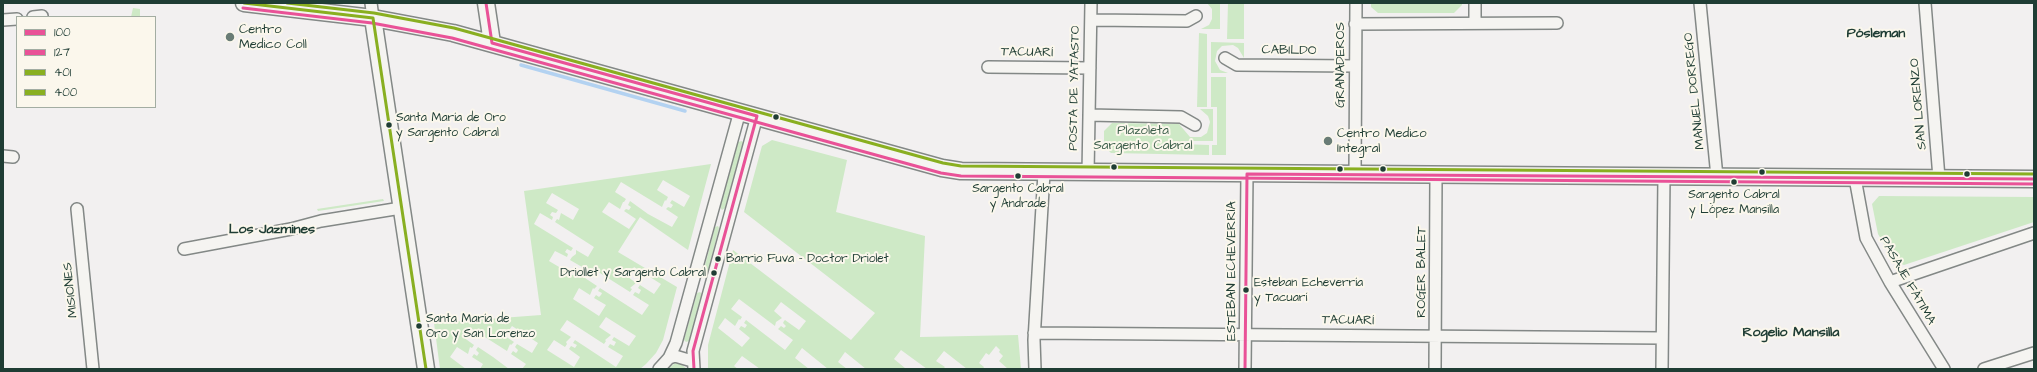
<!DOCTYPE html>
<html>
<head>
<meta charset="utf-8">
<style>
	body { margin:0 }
	#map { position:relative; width:2037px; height:372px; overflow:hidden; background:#f2f0f0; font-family:"Architects Daughter",sans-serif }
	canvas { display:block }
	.frame { position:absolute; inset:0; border:4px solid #1f3d34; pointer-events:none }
	.legend { position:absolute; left:16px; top:16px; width:140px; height:92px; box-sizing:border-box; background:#fbf7ec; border:1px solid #a3ada2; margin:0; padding:5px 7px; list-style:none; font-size:12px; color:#1f3d34 }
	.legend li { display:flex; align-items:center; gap:8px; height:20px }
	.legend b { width:20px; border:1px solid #a3ada2 }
</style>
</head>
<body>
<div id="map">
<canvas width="2037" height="372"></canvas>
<div class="frame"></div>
<ul class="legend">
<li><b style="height:5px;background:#e95297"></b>100</li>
<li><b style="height:5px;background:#e95297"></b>127</li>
<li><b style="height:5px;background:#89af20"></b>401</li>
<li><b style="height:5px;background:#89af20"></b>400</li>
</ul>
</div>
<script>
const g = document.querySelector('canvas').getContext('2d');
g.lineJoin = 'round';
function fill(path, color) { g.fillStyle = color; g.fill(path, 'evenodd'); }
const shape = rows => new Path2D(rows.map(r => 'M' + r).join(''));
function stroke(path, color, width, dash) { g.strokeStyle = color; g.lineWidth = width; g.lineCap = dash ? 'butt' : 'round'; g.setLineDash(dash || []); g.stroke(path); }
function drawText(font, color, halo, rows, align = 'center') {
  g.font = font + ' "Architects Daughter",sans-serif'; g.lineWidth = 4; g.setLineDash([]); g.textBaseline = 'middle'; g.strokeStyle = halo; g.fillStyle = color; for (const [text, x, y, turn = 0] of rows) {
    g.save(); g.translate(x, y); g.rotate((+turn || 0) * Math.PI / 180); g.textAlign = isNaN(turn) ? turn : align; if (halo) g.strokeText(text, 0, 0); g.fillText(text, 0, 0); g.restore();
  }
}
fill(shape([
	[1207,3,1220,3,1220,29,1201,29,1209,25,1212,19,1212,9],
	[1228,3,1244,3,1244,39,1227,39],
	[1371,3,1462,3,1462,5,1454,13,1378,13,1371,7],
	[133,8,140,9,140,17,131,17],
	[1199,33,1207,34,1207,107,1197,107],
	[1211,42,1244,43,1244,58,1238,48,1233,45,1222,46,1217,51,1215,61,1220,70,1228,73,1211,73],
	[1211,77,1226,77,1226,155,1212,155,1212,145,1217,145,1217,107,1211,107],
	[1200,109,1213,109,1213,141,1181,141,1181,144,1209,145,1209,155,1111,153,1104,146,1104,131,1112,123,1179,124,1190,137,1201,137,1207,133,1210,122,1208,116],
	[772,140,847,160,836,212,925,236,920,337,1018,335,1021,369,1008,369,999,361,1003,356,999,352,1000,350,996,346,989,355,986,353,979,363,984,367,983,369,967,369,944,351,936,361,945,367,943,369,927,369,901,350,894,359,905,368,904,369,866,369,845,352,838,362,847,369,828,369,802,348,795,358,809,369,760,369,742,356,734,366,738,369,708,369,708,345,733,250,851,340,875,313,744,212,762,146],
	[739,299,775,326,776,322,782,318,774,311,781,302,806,321,799,330,785,320,784,321,783,323,786,326,784,328,781,326,778,329,793,340,785,350,746,320,744,323,747,325,745,328,741,326,739,329,750,338,742,347,718,328,725,318,735,326,739,319,740,320,742,317,731,309],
	[742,141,743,143,725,208,722,210,720,207,738,142],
	[711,164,688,250,640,217,618,252,677,287,663,340,656,353,646,364,640,369,522,369,526,364,511,354,513,351,516,353,517,352,518,350,515,347,517,344,532,353,538,343,512,326,505,336,514,342,511,345,510,344,507,351,469,327,463,337,474,345,472,348,470,347,468,354,457,347,450,357,466,369,440,369,434,323,541,315,524,191],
	[663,180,690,196,684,207,672,200,670,203,673,205,671,208,668,207,666,209,678,217,672,227,648,214,630,201,628,205,631,207,629,210,626,209,624,211,636,219,629,229,602,212,609,202,620,209,623,202,624,202,626,199,615,192,621,182,662,207,665,200,666,201,668,197,657,190],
	[552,193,579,209,573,220,561,213,559,220,557,219,555,222,594,247,588,257,576,250,576,254,572,257,570,260,582,267,576,277,549,261,555,251,567,257,568,254,565,252,567,249,571,251,573,248,534,224,540,213,552,220,553,217,550,215,552,212,556,213,558,210,546,203],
	[634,267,661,284,654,294,640,285,638,288,641,290,639,294,635,292,633,295,649,305,642,315,600,288,598,291,602,293,601,295,599,297,596,295,594,298,606,305,599,316,573,299,579,288,590,295,593,288,594,289,597,286,585,278,592,268,630,292,632,289,630,288,636,283,628,277],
	[606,317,636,336,629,346,614,337,612,340,616,342,614,346,610,344,608,347,623,356,616,367,575,340,573,343,577,345,575,348,571,346,569,349,580,357,574,367,547,350,554,340,565,347,567,344,566,342,571,337,560,330,567,320,604,344,606,341,605,340,611,335,599,327],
	[1879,196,2034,197,2034,222,1904,265,1894,261,1878,234,1872,204],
	[383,199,384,201,318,211,317,209],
	[718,226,719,228,707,275,705,277,703,273,715,227],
	[700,292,702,294,689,341,686,342,684,340,697,293],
	[478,347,493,357,509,369,480,369,483,364,472,357,474,354,477,356,479,353,476,350],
	[675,363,681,364,687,369,668,369]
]), '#cee9c6');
stroke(shape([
	[521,65,685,111]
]), '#b3d2f1', 3.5);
const minor = shape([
	[371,3,373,18],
	[1475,3,1475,23],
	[1700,3,1717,177],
	[1925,3,1939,178],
	[33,17,42,16],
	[3,20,17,19],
	[1091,20,1187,21,1196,16],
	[1355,24,1557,23],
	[1225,58,1237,65,1355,66],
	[988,67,1090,68],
	[1089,115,1181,117,1195,125],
	[3,156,13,157],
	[1088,173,1091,3],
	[1355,174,1356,3],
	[1855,178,1866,238,1890,282,1944,369],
	[77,209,93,369],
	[184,249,291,229,321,221,401,208],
	[1890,282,2034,233],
	[1034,333,1662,338],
	[669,358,676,343,740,111],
	[659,369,669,358,675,356,692,361],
	[694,369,693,351,757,116],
	[1035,369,1034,340,1044,173],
	[1245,369,1247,174],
	[1435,369,1436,175],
	[1662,369,1664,176],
	[1984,369,2034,353]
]);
const secondary = shape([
	[244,3,373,18,453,33,942,168,961,171,2034,179],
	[486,3,492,43],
	[373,18,426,369]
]);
stroke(minor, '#838886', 14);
stroke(secondary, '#838886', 19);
stroke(minor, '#f5f4f1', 11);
stroke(secondary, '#f5f4f1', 16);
stroke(shape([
	[486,3,492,43,757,116,693,351,694,369],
	[1245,369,1247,174,2034,179]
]), '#e95297', 3);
stroke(shape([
	[243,8,372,23,452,38,941,173,961,176,2034,184]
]), '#e95297', 3);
stroke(shape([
	[287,3,374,13,454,28,943,163,961,166,2034,174]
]), '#89af20', 3);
stroke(shape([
	[244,3,373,18],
	[373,18,426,369]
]), '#89af20', 3);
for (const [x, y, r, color] of [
	[230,37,5,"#697c76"],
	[776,117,3.5,"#1f3d34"],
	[389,125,3.5,"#1f3d34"],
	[1328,141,5,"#697c76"],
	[1114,167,3.5,"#1f3d34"],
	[1340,169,3.5,"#1f3d34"],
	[1383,169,3.5,"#1f3d34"],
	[1762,172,3.5,"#1f3d34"],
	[1967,174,3.5,"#1f3d34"],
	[1018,176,3.5,"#1f3d34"],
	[1734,182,3.5,"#1f3d34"],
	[718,259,3.5,"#1f3d34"],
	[714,273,3.5,"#1f3d34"],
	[1246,290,3.5,"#1f3d34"],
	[419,326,3.5,"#1f3d34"]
]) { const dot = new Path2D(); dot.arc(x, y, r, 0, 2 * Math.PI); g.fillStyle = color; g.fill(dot); stroke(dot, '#fbf7ec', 1.5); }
drawText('12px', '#1f3d34', '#fbf7ec', [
	["Santa María de Oro",396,118],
	["y Sargento Cabral",396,133],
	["Sargento Cabral",1018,189,"center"],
	["y Andrade",1018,204,"center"],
	["Sargento Cabral",1734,195,"center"],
	["y López Mansilla",1734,210,"center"],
	["Barrio Fuva - Doctor Driolet",726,259],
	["Driollet y Sargento Cabral",706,273,"right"],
	["Esteban Echeverría",1254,283],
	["y Tacuarí",1254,298],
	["Santa María de",426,319],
	["Oro y San Lorenzo",426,334]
], 'left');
drawText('13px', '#1f3d34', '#fbf7ec', [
	["Centro",239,30],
	["Medico Coll",239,45],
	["Centro Medico",1337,134],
	["Integral",1337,149]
], 'left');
drawText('13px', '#1f3d34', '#fbf7ec', [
	["CABILDO",1289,51,1],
	["TACUARÍ",1027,53,1],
	["GRANADEROS",1341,65,-90],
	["POSTA DE YATASTO",1075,88,-89],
	["MANUEL DORREGO",1695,91,-96],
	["SAN LORENZO",1919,104,-95],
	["ESTEBAN ECHEVERRÍA",1232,271,-90],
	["ROGER BALET",1422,272,-90],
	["PASAJE FÁTIMA",1907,281,60],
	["MISIONES",71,290,-96],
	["TACUARÍ",1348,321,1]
]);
drawText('13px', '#3c5e4a', '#fbf7ec', [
	["Plazoleta",1143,131],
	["Sargento Cabral",1143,146]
]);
drawText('bold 14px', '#1f3d34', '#fbf7ec', [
	["Pósleman",1876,34],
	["Los Jazmines",272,230],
	["Rogelio Mansilla",1791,333]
]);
</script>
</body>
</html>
